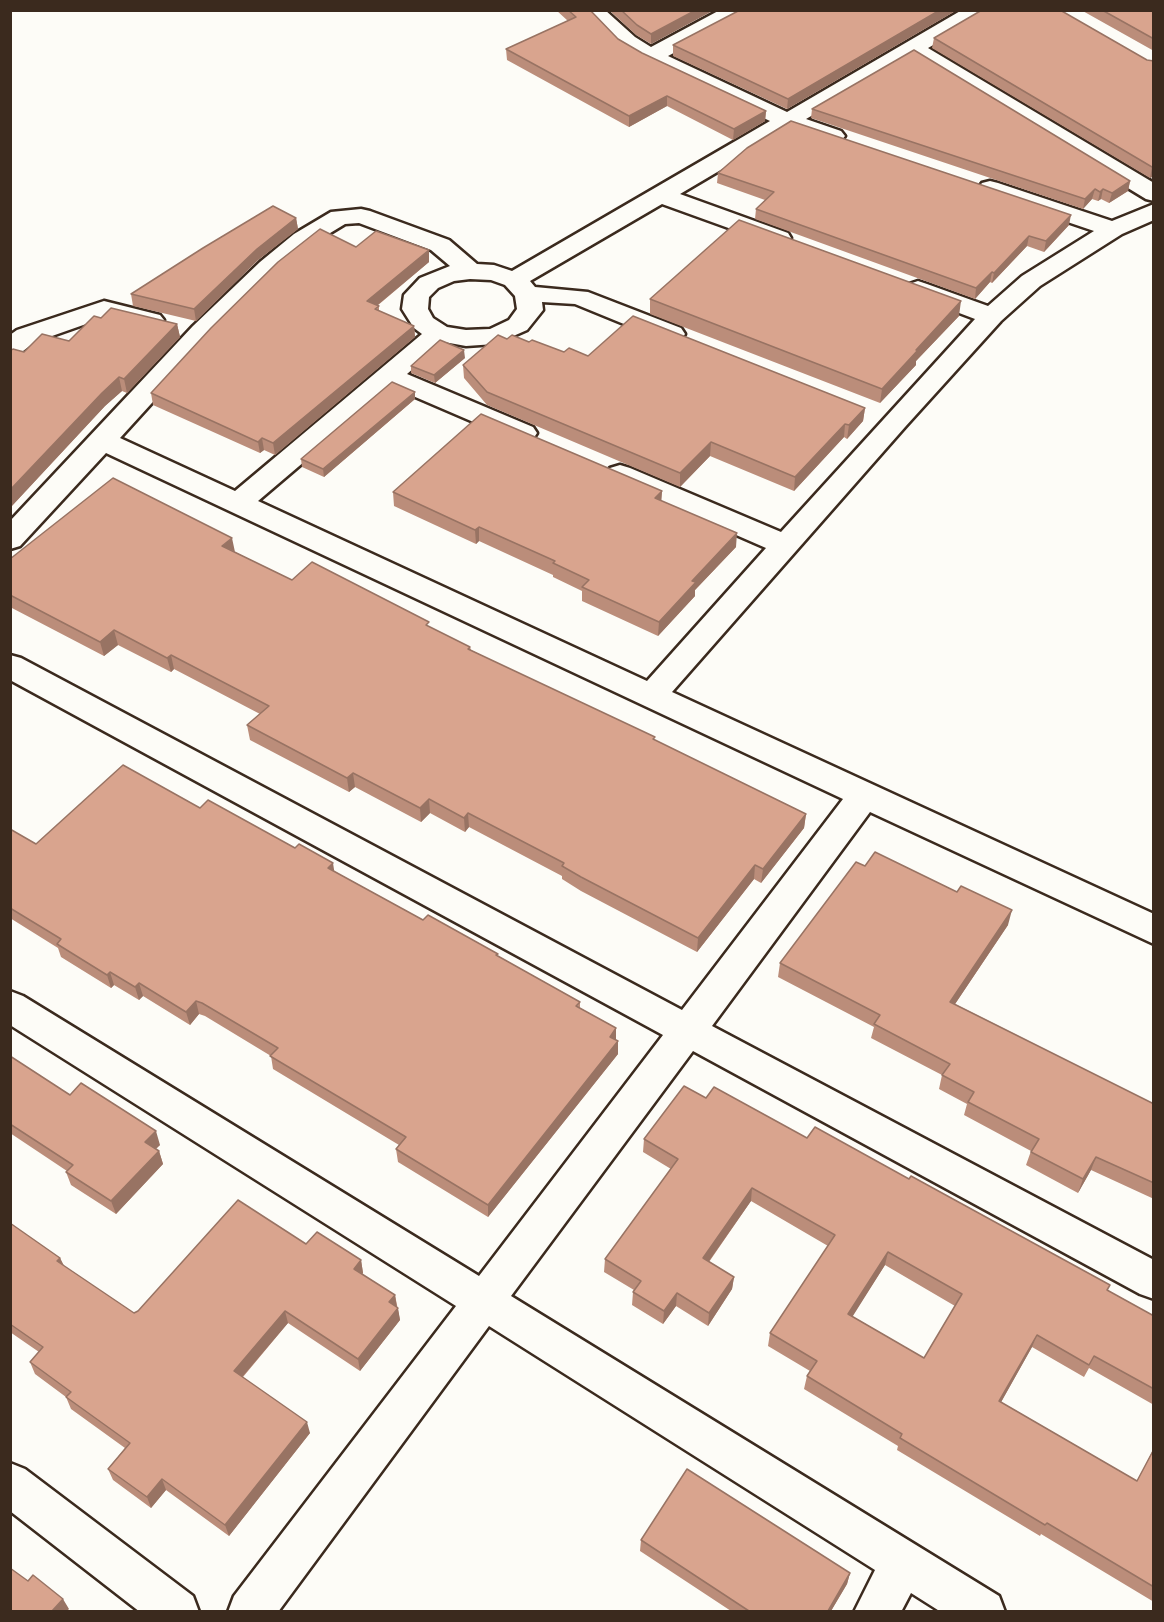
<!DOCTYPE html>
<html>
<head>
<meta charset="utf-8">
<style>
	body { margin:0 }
	#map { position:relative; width:1164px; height:1622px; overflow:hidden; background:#fdfcf7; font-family:"Shantell Sans",sans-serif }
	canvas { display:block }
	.frame { position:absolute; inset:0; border:12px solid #3b2a1e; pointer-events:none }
</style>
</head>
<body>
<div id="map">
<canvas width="1164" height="1622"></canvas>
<div class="frame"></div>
</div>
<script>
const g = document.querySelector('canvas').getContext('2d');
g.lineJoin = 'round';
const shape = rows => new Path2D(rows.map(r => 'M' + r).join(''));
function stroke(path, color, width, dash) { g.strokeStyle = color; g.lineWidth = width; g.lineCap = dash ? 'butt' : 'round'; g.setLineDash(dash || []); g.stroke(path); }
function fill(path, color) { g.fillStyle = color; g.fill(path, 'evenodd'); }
const street = shape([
	[582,10,605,10,635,37,651,47,720,10,747,10,745,15,668,56,787,112,962,10,988,10,986,15,928,48,1154,183,1154,201,1146,199,913,57,806,119,841,131,845,136,841,141,833,143,790,129,680,194,788,233,791,238,788,243,779,245,770,243,662,204,530,281,535,287,588,292,681,328,685,334,681,340,672,342,663,340,575,304,542,302,543,310,527,330,495,344,466,346,444,342,407,374,533,427,537,433,533,439,523,442,513,439,392,387,258,501,647,681,766,548,610,480,606,474,610,468,620,465,630,468,781,532,975,319,909,294,905,289,909,284,918,281,927,284,988,306,1022,276,1094,231,982,193,978,188,982,183,990,181,998,183,1112,221,1154,204,1154,220,1122,234,1040,286,1001,321,905,427,672,692,1154,914,1154,944,870,812,712,1026,1154,1260,1154,1299,1140,1294,693,1051,511,1296,999,1596,1005,1612,941,1612,911,1593,901,1612,854,1612,875,1570,489,1326,278,1612,228,1612,234,1596,456,1306,10,1025,10,991,23,996,479,1276,663,1035,10,680,10,655,21,658,682,1010,843,799,106,453,20,546,10,549,10,521,193,326,260,262,294,234,331,212,361,209,370,211,449,240,477,264,494,265,512,271,770,121,643,61,619,47,582,10],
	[359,223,431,250,450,266,420,278,404,295,402,309,414,328,422,334,235,491,120,438,211,338,278,272,312,244,345,224,359,223],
	[470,279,491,280,505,285,515,296,517,309,509,320,490,329,466,330,447,327,433,318,428,309,429,297,438,288,454,281,470,279],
	[104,301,160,315,164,320,160,325,151,328,106,317,35,342,19,354,10,356,10,335,17,330,104,301],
	[10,1463,25,1469,193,1596,199,1612,140,1612,10,1511,10,1463]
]);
stroke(street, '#3b2a1e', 5);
fill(street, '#fdfcf7');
fill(shape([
	[556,10,590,10,618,39,642,53,766,111,765,121,733,140,667,106,629,127,507,60,506,49,568,21],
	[609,10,714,10,651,44,636,35],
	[957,10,787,109,673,56,673,45],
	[1081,10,1154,10,1154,51],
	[934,38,1147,60,1154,176,1150,178,932,48],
	[812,109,1130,181,1128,191,1109,203,1101,199,1098,201,1092,199,1083,209,811,118],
	[718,173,1069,225,1044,252,1027,246,992,283,990,282,975,299,755,219,756,209,765,200,717,183],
	[296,218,298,229,258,260,196,321,133,306,131,294],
	[356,247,429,262,377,306,379,306,379,311,414,326,415,337,275,455,264,450,260,453,153,405,151,393],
	[650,299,959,316,916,361,916,365,880,403,650,314],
	[101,318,177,324,180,337,127,393,122,391,105,406,10,508,10,351,24,352,69,341],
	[507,339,529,342,564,352,588,356,865,408,863,421,847,439,844,437,794,491,710,456,680,487,487,405,464,378,463,365],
	[465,358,435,383,411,373,411,366],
	[415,399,324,477,302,467,301,459],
	[662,491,661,501,736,547,695,590,695,596,658,636,582,601,582,591,553,577,553,575,479,541,476,544,394,506,393,492],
	[235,552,292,580,429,627,470,647,471,650,806,814,804,828,761,883,754,879,697,952,581,891,562,879,562,876,469,827,465,832,430,813,421,822,355,787,349,792,250,740,247,725,260,714,174,669,171,672,118,645,104,656,10,607,10,559],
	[200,808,334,871,423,920,498,956,580,1002,580,1008,616,1028,616,1040,618,1041,618,1054,488,1217,398,1162,396,1149,399,1145,273,1069,271,1056,205,1016,199,1014,190,1025,143,996,139,1000,114,985,111,988,61,957,58,948,10,918,10,829,36,844],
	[865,866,957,892,1008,925,955,1004,1154,1104,1154,1199,1091,1170,1078,1193,1026,1165,1031,1151,964,1115,967,1104,939,1089,942,1075,871,1038,874,1027,778,977,780,963],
	[10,1056,70,1095,160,1145,156,1149,159,1151,163,1164,116,1214,71,1185,66,1172,67,1171,10,1133],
	[706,1098,807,1138,1108,1291,1154,1316,1154,1405,1089,1368,1084,1377,1032,1347,1001,1402,1137,1481,1154,1448,1154,1602,1041,1534,1040,1536,897,1450,898,1446,804,1389,807,1376,810,1371,768,1346,770,1333,828,1246,751,1201,709,1262,734,1277,732,1289,708,1326,676,1306,663,1324,632,1305,633,1292,634,1290,604,1272,605,1259,671,1169,643,1152,644,1139],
	[885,1265,955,1306,924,1358,852,1316],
	[10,1223,60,1258,64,1266,134,1313,306,1244,361,1260,363,1273,362,1274,395,1295,400,1320,360,1371,288,1323,243,1377,310,1433,229,1536,166,1490,151,1508,113,1480,108,1469,125,1448,71,1409,66,1397,35,1374,30,1362,39,1352,10,1332],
	[641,1540,850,1573,847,1584,831,1611,731,1611,640,1551]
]), '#bb8d7a');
fill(shape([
	[696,10,714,10,651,44,651,34],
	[940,10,957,10,787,109,788,99],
	[667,96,667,106,629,127,629,116],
	[766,111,765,121,733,140,734,129],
	[1152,167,1154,167,1154,176,1150,178],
	[1130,181,1128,191,1109,203,1112,193],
	[1095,189,1092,199,1083,209,1085,199],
	[1103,189,1101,199,1098,201,1100,192],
	[1071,215,1069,225,1044,252,1046,241],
	[296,218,298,229,258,260,196,321,194,309,257,249],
	[1029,236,1027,246,992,283,994,273],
	[429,250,429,262,368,313,367,301],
	[992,272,990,282,975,299,976,288],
	[961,301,959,316,916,361,916,365,880,403,882,389,916,350],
	[177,324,180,337,127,393,124,379],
	[414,326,415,337,275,455,273,443],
	[464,350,465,358,435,383,434,375],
	[119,377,122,391,105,406,10,508,10,490,102,393],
	[415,392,415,399,324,477,323,469],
	[865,408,863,421,847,439,849,425],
	[845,424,844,437,794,491,795,477],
	[262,438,264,450,260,453,258,442],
	[711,442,710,456,680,487,680,473],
	[662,491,661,505,655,498],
	[479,527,479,541,476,544,475,530],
	[737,533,736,547,695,590,695,596,658,636,659,622,692,581],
	[232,538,235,552,222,546],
	[114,630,118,645,104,656,100,642],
	[171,655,174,669,171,672,167,658],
	[353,773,355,787,349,792,347,778],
	[429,799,430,813,421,822,420,808],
	[468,813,469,827,465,832,464,818],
	[806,814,804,828,761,883,763,869],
	[333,863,335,876,328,868],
	[755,865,754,879,697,952,698,938],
	[1012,910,1008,925,947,1016,950,1002],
	[110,972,114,985,111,988,107,975],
	[139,983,143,996,139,1000,135,987],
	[196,1001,199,1014,190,1025,186,1012],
	[616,1028,616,1041,610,1037],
	[618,1041,618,1054,488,1217,488,1205],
	[156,1131,160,1145,149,1155,145,1142],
	[159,1151,163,1164,116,1214,111,1201],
	[1096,1157,1091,1170,1078,1193,1083,1179],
	[752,1188,751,1201,702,1271,703,1258],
	[888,1252,885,1265,846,1327,848,1314],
	[60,1258,66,1270,57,1261],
	[361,1260,363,1273,356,1281,354,1269],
	[734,1277,732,1289,708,1326,709,1313],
	[677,1293,676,1306,663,1324,664,1311],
	[395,1295,397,1308,389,1302],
	[398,1308,400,1320,360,1371,358,1359],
	[285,1311,288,1323,237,1383,234,1371],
	[1037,1335,1032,1347,995,1413,999,1401],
	[307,1422,310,1433,229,1536,225,1525],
	[162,1479,166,1490,151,1508,147,1497],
	[850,1573,847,1584,831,1611,828,1611],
	[63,1599,69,1609,67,1611,52,1611]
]), '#987363');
const building = shape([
	[568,10,590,10,618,39,642,53,766,111,734,129,667,96,629,116,506,49,576,17,568,10],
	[621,10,696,10,651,34,637,25,621,10],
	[740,10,940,10,788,99,673,45,740,10],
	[982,10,1060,10,1147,60,1154,61,1154,167,1152,167,934,38,982,10],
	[1102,10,1154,10,1154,39,1102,10],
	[914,50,1130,181,1112,193,1103,189,1100,192,1095,189,1085,199,812,109,914,50],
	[791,121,1071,215,1046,241,1029,236,994,273,992,272,976,288,756,209,774,192,718,173,747,148,791,121],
	[273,206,296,218,257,249,194,309,131,294,203,248,273,206],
	[739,220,961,301,916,350,918,350,882,389,650,299,739,220],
	[320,229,356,247,376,231,429,250,367,301,379,306,375,309,414,326,273,443,262,438,258,442,151,393,211,328,278,262,320,229],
	[111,308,177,324,124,379,119,377,102,393,10,490,10,351,13,349,24,352,42,334,69,341,94,316,101,318,111,308],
	[633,316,865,408,849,425,845,424,795,477,711,442,680,473,487,392,463,365,498,335,507,339,512,335,529,342,532,340,564,352,569,348,588,356,633,316],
	[440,340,464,350,434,375,411,366,440,340],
	[392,382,415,392,323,469,301,459,392,382],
	[481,414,662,491,655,498,737,533,692,581,696,582,659,622,582,587,589,580,553,563,555,561,479,527,475,530,393,492,481,414],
	[113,478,232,538,222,546,292,580,312,562,429,622,426,625,470,647,468,649,655,737,653,739,806,814,763,869,755,865,698,938,581,877,562,866,564,863,468,813,464,818,429,799,420,808,353,773,347,778,247,725,269,706,171,655,167,658,114,630,100,642,10,595,10,559,113,478],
	[123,765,200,808,208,800,295,848,299,844,333,863,328,868,423,920,428,915,498,954,496,955,580,1002,576,1006,616,1028,610,1037,618,1041,488,1205,396,1149,406,1137,270,1056,278,1048,202,1003,196,1001,186,1012,139,983,135,987,110,972,107,975,57,944,61,939,10,908,10,829,36,844,123,765],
	[875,852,957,892,961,886,1012,910,950,1002,1154,1104,1154,1183,1096,1157,1083,1179,1031,1152,1039,1139,968,1102,974,1092,942,1075,950,1064,874,1024,880,1015,780,963,856,862,865,866,875,852],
	[10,1056,70,1095,81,1083,156,1131,145,1142,159,1151,111,1201,66,1172,73,1165,10,1124,10,1056],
	[684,1086,706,1098,714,1087,807,1138,815,1127,909,1179,911,1176,1110,1285,1107,1290,1154,1316,1154,1389,1094,1356,1089,1365,1037,1335,999,1401,1137,1481,1154,1449,1154,1587,1047,1523,1045,1525,900,1438,902,1434,807,1376,817,1361,770,1333,835,1235,752,1188,703,1258,734,1277,709,1313,677,1293,664,1311,633,1292,641,1281,605,1259,678,1159,644,1139,684,1086],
	[888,1252,962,1294,924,1358,848,1314,888,1252],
	[238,1200,306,1244,317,1232,361,1260,354,1269,395,1295,389,1302,398,1308,358,1359,285,1311,234,1371,307,1422,225,1525,162,1479,147,1497,108,1469,130,1443,66,1397,71,1392,30,1362,43,1347,10,1324,10,1223,60,1258,57,1261,134,1313,138,1311,238,1200],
	[687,1469,850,1573,828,1611,749,1611,641,1540,687,1469],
	[10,1568,28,1581,33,1575,63,1599,52,1611,10,1611,10,1568]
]);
fill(building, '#d9a48e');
stroke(building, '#987363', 1.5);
</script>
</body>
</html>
